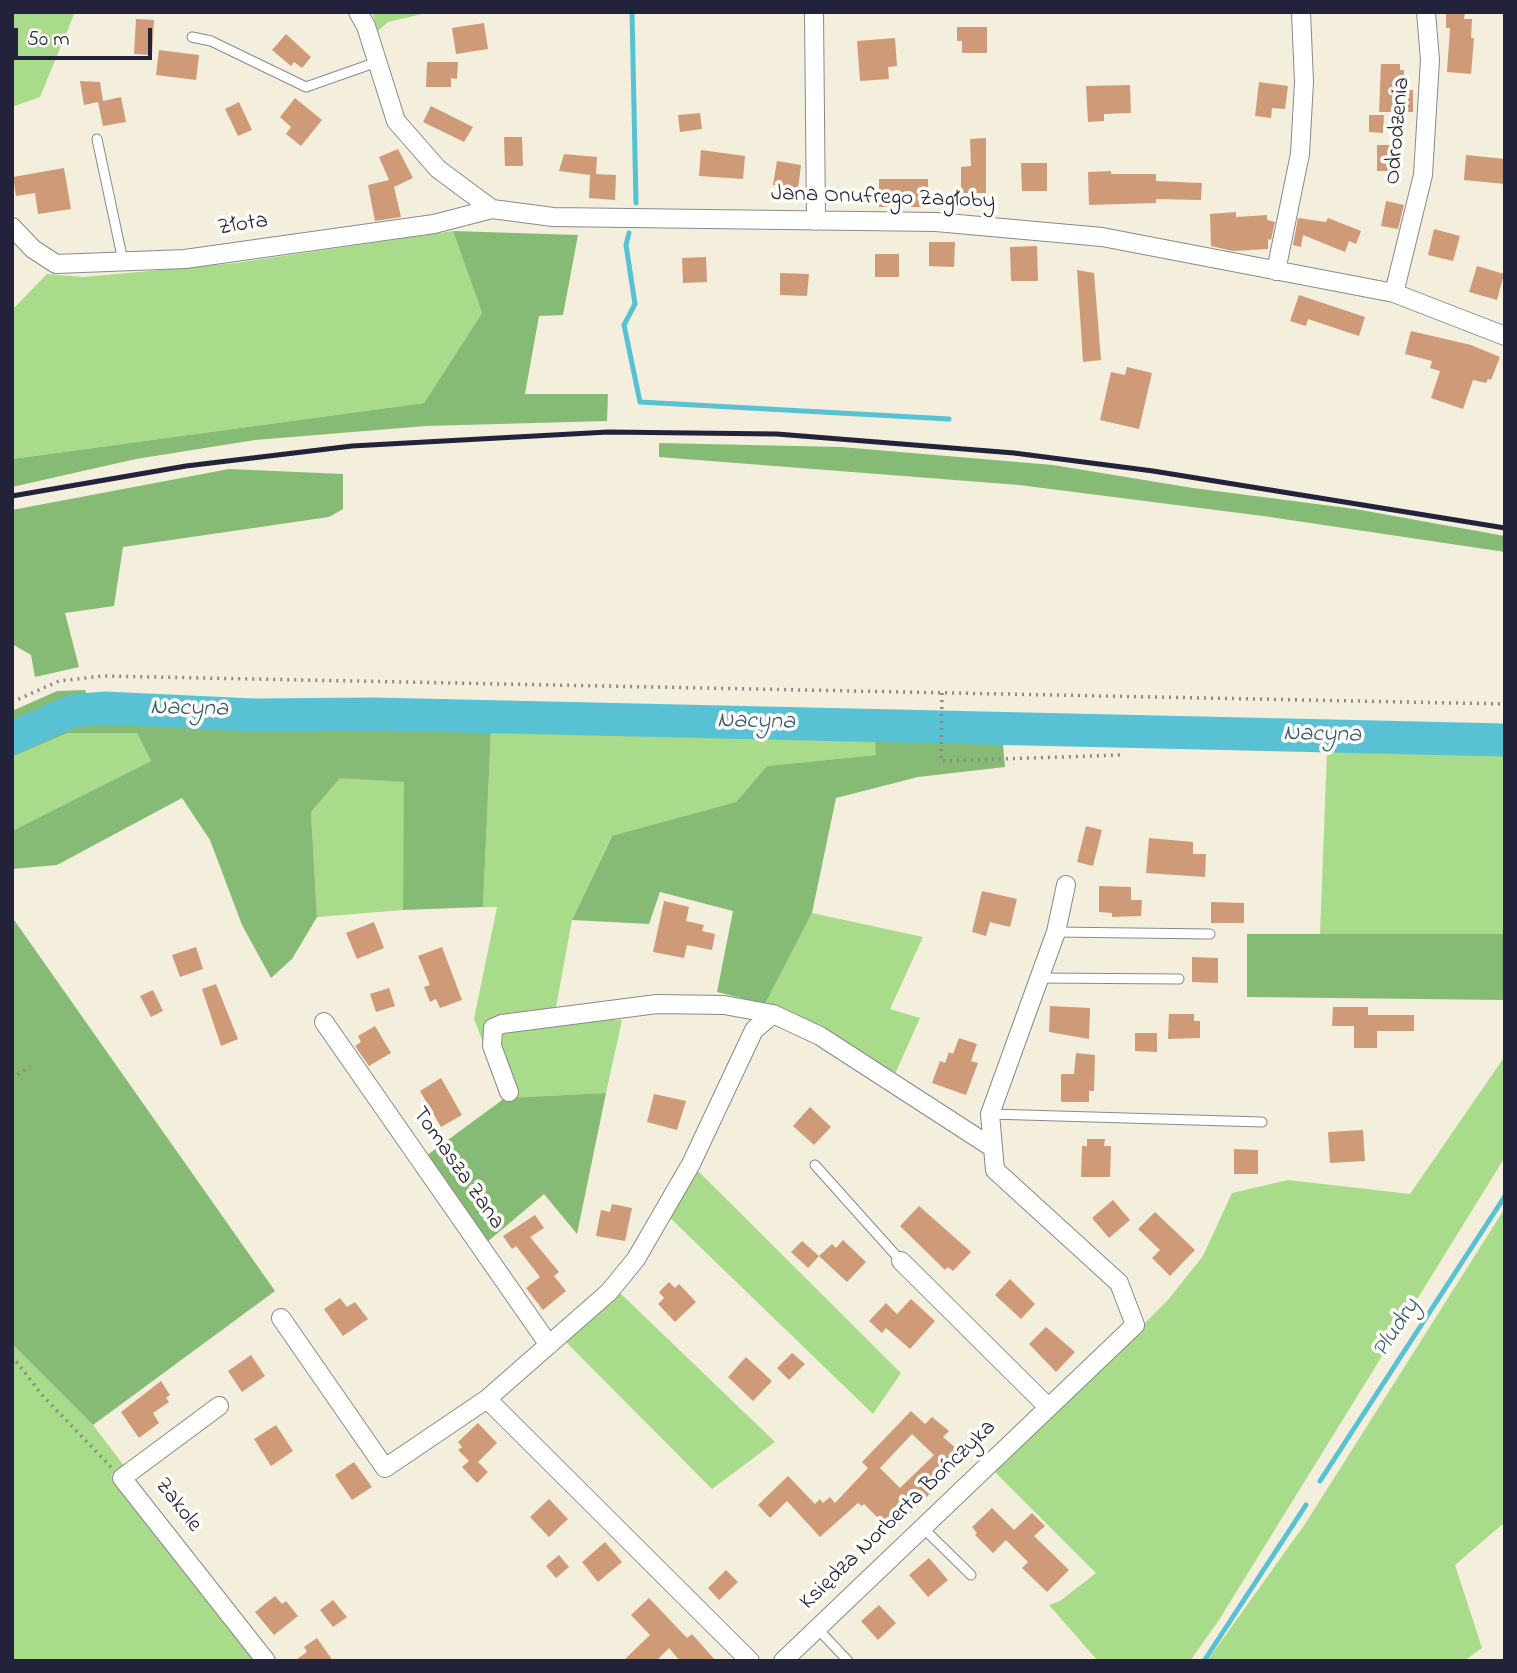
<!DOCTYPE html>
<html>
<head>
<meta charset="utf-8">
<style>
	body { margin:0 }
	#map { position:relative; width:1517px; height:1673px; overflow:hidden; background:#f4efdd; font-family:"Indie Flower",sans-serif }
	canvas { display:block }
	.frame { position:absolute; inset:0; border:14px solid #22223b; pointer-events:none }
	.scale { position:absolute; left:14px; top:28px; width:138px; height:32px; box-sizing:border-box; border:4px solid #22223b; border-top:0; padding-left:9px; font-size:21px; line-height:24px; white-space:nowrap; color:#22223b; -webkit-text-stroke:5px #fdfcf7; paint-order:stroke }
</style>
</head>
<body>
<div id="map">
<canvas width="1517" height="1673"></canvas>
<div class="frame"></div>
<div class="scale">50 m</div>
</div>
<script>
const g = document.querySelector('canvas').getContext('2d');
g.lineJoin = 'round';
function fill(path, color) { g.fillStyle = color; g.fill(path, 'evenodd'); }
const shape = rows => new Path2D(rows.map(r => 'M' + r).join(''));
function stroke(path, color, width, dash) { g.strokeStyle = color; g.lineWidth = width; g.lineCap = dash ? 'butt' : 'round'; g.setLineDash(dash || []); g.stroke(path); }
function drawText(font, color, halo, rows, align = 'center') {
  g.font = font + ' "Indie Flower",sans-serif'; g.lineWidth = 7; g.setLineDash([]); g.textBaseline = 'middle'; g.strokeStyle = halo; g.fillStyle = color; for (const [text, x, y, turn = 0] of rows) {
    g.save(); g.translate(x, y); g.rotate((+turn || 0) * Math.PI / 180); g.textAlign = isNaN(turn) ? turn : align; if (halo) g.strokeText(text, 0, 0); g.fillText(text, 0, 0); g.restore();
  }
}
fill(shape([
	[12,12,75,12,40,97,12,107],
	[372,12,422,12,422,14,388,22,378,31],
	[453,231,482,313,424,403,12,459,12,310,47,274,84,277,236,263],
	[491,729,875,741,877,755,767,766,736,802,611,837,572,920,554,1018,622,1020,606,1093,505,1098,474,1019,497,907,483,907],
	[68,733,137,733,151,761,12,831,12,757],
	[1327,751,1505,755,1505,934,1320,934],
	[340,777,405,782,403,910,317,917,311,812],
	[812,913,923,937,890,1009,920,1018,895,1074,765,1004],
	[1505,1056,1505,1157,1219,1620,1190,1661,1098,1661,1049,1605,1060,1601,1096,1573,995,1472,1168,1300,1203,1256,1232,1193,1288,1180,1410,1194],
	[696,1169,901,1373,873,1414,667,1215],
	[1505,1208,1505,1522,1455,1565,1482,1648,1464,1661,1207,1661,1305,1524],
	[618,1291,775,1442,712,1489,565,1341],
	[12,1344,93,1425,125,1467,111,1475,256,1661,12,1661]
]), '#a8db8a');
fill(shape([
	[453,231,578,235,563,315,539,316,525,394,608,394,607,421,426,426,255,440,136,459,12,487,12,459,424,403,482,313],
	[659,443,841,447,1053,465,1193,488,1355,509,1505,536,1505,552,1263,516,1019,485,659,457],
	[229,469,343,474,343,509,329,517,123,547,114,606,65,613,79,667,35,677,31,655,12,644,12,510],
	[85,690,90,702,71,704,12,730,12,711,57,691],
	[140,715,491,729,483,907,403,910,404,782,340,778,311,812,317,917,292,959,271,978,242,925,210,840,182,798,57,865,12,869,12,831,151,761,137,733,68,733,12,757,12,745,70,719],
	[875,741,1003,744,1005,767,918,777,836,798,812,913,765,1004,717,992,733,911,660,892,649,924,572,920,612,836,736,802,767,766,876,755],
	[12,917,275,1291,93,1425,12,1344],
	[1247,934,1505,934,1505,1000,1247,997],
	[606,1093,577,1234,544,1194,486,1243,426,1156,505,1098]
]), '#86bb76');
stroke(shape([
	[632,12,636,203],
	[629,233,626,245,635,304,624,325,640,402,949,419],
	[1155,719,1163,732],
	[1320,1481,1505,1196],
	[1204,1661,1306,1505]
]), '#58c1d4', 5);
stroke(shape([
	[12,738,73,711,105,708,253,715,375,714,1505,740]
]), '#58c1d4', 33);
fill(shape([
	[1446,12,1465,12,1464,19,1472,19,1471,38,1474,38,1471,74,1447,72,1450,28,1446,28],
	[136,19,154,20,152,55,134,54],
	[484,23,488,49,456,54,452,28],
	[957,27,987,27,987,53,962,53,962,41,957,41],
	[286,34,311,57,302,68,294,62,291,66,272,50],
	[895,38,897,66,888,67,889,79,860,81,857,41],
	[159,50,199,55,196,80,156,75],
	[427,62,458,62,457,79,451,78,451,87,426,87],
	[1381,64,1400,64,1400,70,1404,70,1405,90,1413,90,1413,112,1379,112],
	[80,81,100,82,103,101,121,97,126,122,103,126,98,102,84,105],
	[1259,82,1288,86,1285,109,1272,108,1271,118,1255,116],
	[1130,85,1131,113,1104,114,1104,121,1088,122,1086,86],
	[295,98,322,120,301,146,286,134,291,127,280,117],
	[239,102,252,130,238,136,225,109],
	[431,106,473,127,464,142,423,122],
	[700,113,702,129,680,132,678,115],
	[1369,115,1384,115,1383,133,1369,132],
	[504,137,522,137,523,166,505,166],
	[986,138,986,193,961,193,961,167,971,166,970,139],
	[1377,145,1401,145,1401,171,1377,171],
	[398,149,413,178,394,187,401,217,375,221,368,185,389,180,379,157],
	[701,150,745,156,743,179,699,176],
	[564,154,597,157,596,174,616,175,615,200,589,198,590,175,559,171],
	[1466,155,1505,159,1505,184,1464,180],
	[777,161,801,165,798,189,773,185],
	[1021,163,1047,163,1047,191,1022,191],
	[64,168,71,209,38,214,35,193,16,196,13,177],
	[1111,171,1111,174,1156,174,1156,181,1202,183,1201,200,1156,199,1156,203,1089,205,1088,172],
	[879,179,928,179,928,207,879,207],
	[1386,201,1404,205,1398,229,1381,226],
	[1236,212,1236,217,1267,215,1267,220,1275,222,1271,240,1268,239,1268,249,1233,251,1211,246,1210,214],
	[1298,218,1326,222,1328,218,1361,231,1356,244,1349,241,1345,252,1303,235,1301,247,1293,245],
	[1434,229,1460,236,1453,261,1428,255],
	[929,242,955,242,954,267,929,266],
	[1037,246,1038,281,1011,281,1010,247],
	[875,254,899,254,899,277,875,277],
	[706,257,707,282,683,283,682,258],
	[1477,266,1504,274,1497,300,1469,292],
	[1077,270,1094,273,1101,360,1083,362],
	[780,273,809,274,807,296,780,295],
	[1299,295,1365,317,1359,336,1308,319,1306,326,1290,321],
	[1411,331,1471,345,1500,357,1491,380,1488,379,1486,383,1473,380,1463,409,1431,398,1440,371,1430,368,1432,361,1405,354],
	[1127,367,1152,373,1139,429,1100,420,1111,372,1125,375],
	[1086,826,1102,830,1093,866,1077,862],
	[1149,838,1193,842,1193,854,1206,854,1205,877,1146,873],
	[1099,886,1131,887,1131,900,1142,900,1141,916,1112,917,1112,913,1099,912],
	[982,891,1017,899,1010,927,990,922,986,936,972,932],
	[664,901,689,907,686,921,704,925,702,931,715,934,712,950,687,945,684,958,653,952],
	[1211,902,1244,903,1244,923,1211,923],
	[374,922,384,948,357,959,346,933],
	[196,947,203,969,180,977,172,955],
	[442,947,462,1000,440,1008,436,999,430,1002,424,987,430,985,418,956],
	[1192,957,1218,958,1218,983,1192,982],
	[216,984,238,1039,221,1046,202,989],
	[389,988,395,1006,376,1012,370,994],
	[153,990,163,1011,151,1017,140,996],
	[1050,1006,1090,1008,1089,1039,1049,1032],
	[1333,1007,1368,1007,1368,1015,1414,1015,1414,1031,1377,1031,1377,1048,1354,1048,1354,1026,1332,1026],
	[1169,1014,1194,1014,1194,1021,1200,1021,1200,1038,1168,1039],
	[375,1026,391,1053,369,1066,355,1046,361,1042,358,1036],
	[1135,1033,1157,1033,1157,1052,1135,1051],
	[959,1038,977,1044,971,1061,978,1063,966,1095,932,1083,940,1061,945,1063,949,1052,953,1054],
	[1076,1053,1095,1055,1094,1091,1089,1091,1089,1102,1061,1102,1061,1074,1074,1074],
	[441,1078,462,1115,441,1127,420,1091],
	[654,1094,686,1101,677,1130,647,1122],
	[810,1107,831,1127,814,1145,793,1126],
	[1363,1130,1365,1161,1330,1163,1328,1132],
	[1087,1139,1105,1139,1104,1146,1111,1146,1110,1177,1081,1177,1082,1146,1087,1146],
	[1234,1149,1258,1150,1258,1174,1234,1174],
	[1113,1200,1130,1220,1109,1238,1092,1218],
	[612,1204,632,1208,625,1241,596,1236,601,1210,610,1212],
	[919,1206,971,1252,953,1271,948,1267,945,1270,900,1226],
	[1155,1212,1195,1250,1170,1276,1152,1258,1160,1250,1138,1229],
	[535,1215,544,1228,530,1237,559,1272,554,1276,566,1291,543,1310,526,1288,540,1277,516,1246,512,1249,503,1236],
	[843,1240,866,1262,847,1282,819,1256,832,1244,836,1248],
	[802,1241,819,1256,808,1268,791,1252],
	[1010,1279,1035,1304,1021,1319,995,1295],
	[669,1282,675,1288,679,1284,696,1302,675,1322,658,1304,664,1298,659,1292],
	[340,1298,347,1307,355,1302,368,1319,343,1336,324,1309],
	[911,1299,935,1321,910,1349,886,1328,882,1333,869,1321,886,1303,897,1314],
	[1046,1327,1075,1352,1056,1372,1029,1344],
	[792,1353,805,1364,789,1380,777,1368],
	[251,1355,265,1376,242,1392,228,1371],
	[746,1357,772,1381,753,1401,728,1377],
	[161,1381,170,1395,166,1398,169,1402,153,1413,159,1423,139,1438,121,1412],
	[911,1411,925,1424,932,1417,949,1431,943,1437,966,1457,892,1532,864,1504,862,1506,858,1503,820,1537,787,1501,770,1518,758,1505,788,1476,815,1504,820,1499,823,1503,830,1497,835,1503,868,1468,862,1462],
	[912,1434,934,1455,900,1488,880,1468],
	[478,1423,497,1443,478,1462,488,1472,477,1483,462,1467,469,1461,458,1450,462,1447,458,1442],
	[276,1425,293,1451,271,1466,254,1439],
	[354,1462,372,1487,352,1500,335,1475],
	[549,1499,568,1519,549,1537,530,1517],
	[992,1508,1014,1530,1032,1513,1045,1526,1034,1536,1069,1570,1047,1592,1022,1568,1028,1562,1006,1540,993,1553,975,1535,977,1533,972,1527],
	[605,1542,622,1562,598,1582,582,1562],
	[559,1555,569,1567,556,1578,546,1566],
	[929,1558,948,1580,928,1597,909,1575],
	[726,1570,738,1582,719,1600,708,1588],
	[275,1596,282,1604,286,1601,298,1616,274,1635,255,1612],
	[649,1598,687,1638,692,1634,716,1661,680,1661,669,1648,656,1661,623,1661,650,1635,631,1615],
	[333,1600,347,1617,333,1627,320,1610],
	[879,1605,896,1623,878,1640,861,1621],
	[317,1638,333,1661,294,1661,307,1652,304,1647]
]), '#cf9a78');
const service = shape([
	[192,37,211,41,306,87,377,62],
	[97,139,123,261],
	[1056,932,1210,934],
	[1039,978,1179,979],
	[990,1114,1262,1122],
	[815,1165,901,1261],
	[923,1528,971,1575],
	[817,1628,848,1661]
]);
const minor = shape([
	[358,12,366,26,396,121,438,169,492,209,553,217,936,222,1102,237,1394,293,1505,336],
	[814,12,816,221],
	[12,227,33,249,56,264,185,259,434,224,492,209],
	[1276,271,1300,154,1304,82,1301,12],
	[1394,293,1423,175,1430,60,1426,12],
	[324,1022,549,1345],
	[509,1092,492,1046,493,1028,502,1024,657,1004,724,1005,773,1014],
	[901,1261,1048,1407],
	[281,1318,385,1468,487,1399,609,1292,636,1259,691,1164,754,1030,773,1014,820,1036,993,1148],
	[487,1399,750,1661],
	[219,1406,122,1478,266,1661],
	[783,1661,1135,1325,1119,1283,995,1170,990,1114,1056,932,1066,885]
]);
stroke(service, '#8b888c', 11);
stroke(minor, '#8b888c', 20);
stroke(shape([
	[942,693,941,761,1120,755],
	[12,702,59,681,103,676,1505,704],
	[12,1079,30,1066],
	[12,1356,42,1395,111,1467]
]), '#8b888c', 3.5, [2, 5]);
stroke(service, '#fff', 9);
stroke(minor, '#fff', 18);
stroke(shape([
	[12,496,186,466,352,446,608,432,777,434,1014,453,1153,471,1505,528]
]), '#22223b', 5);
drawText('23px', '#22223b', '#fdfcf7', [
	["Odrodzenia",1399,131,-85],
	["Jana Onufrego Zagłoby",883,199,2],
	["Złota",243,226,-9],
	["Tomasza Zana",457,1169,55],
	["Zakole",177,1506,52],
	["Księdza Norberta Bończyka",899,1516,-44]
]);
drawText('italic 24px', '#355a71', '#fdfcf7', [
	["Nacyna",189,710,1],
	["Nacyna",756,723,1],
	["Nacyna",1322,736,1],
	["Pludry",1398,1329,-57]
]);
</script>
</body>
</html>
